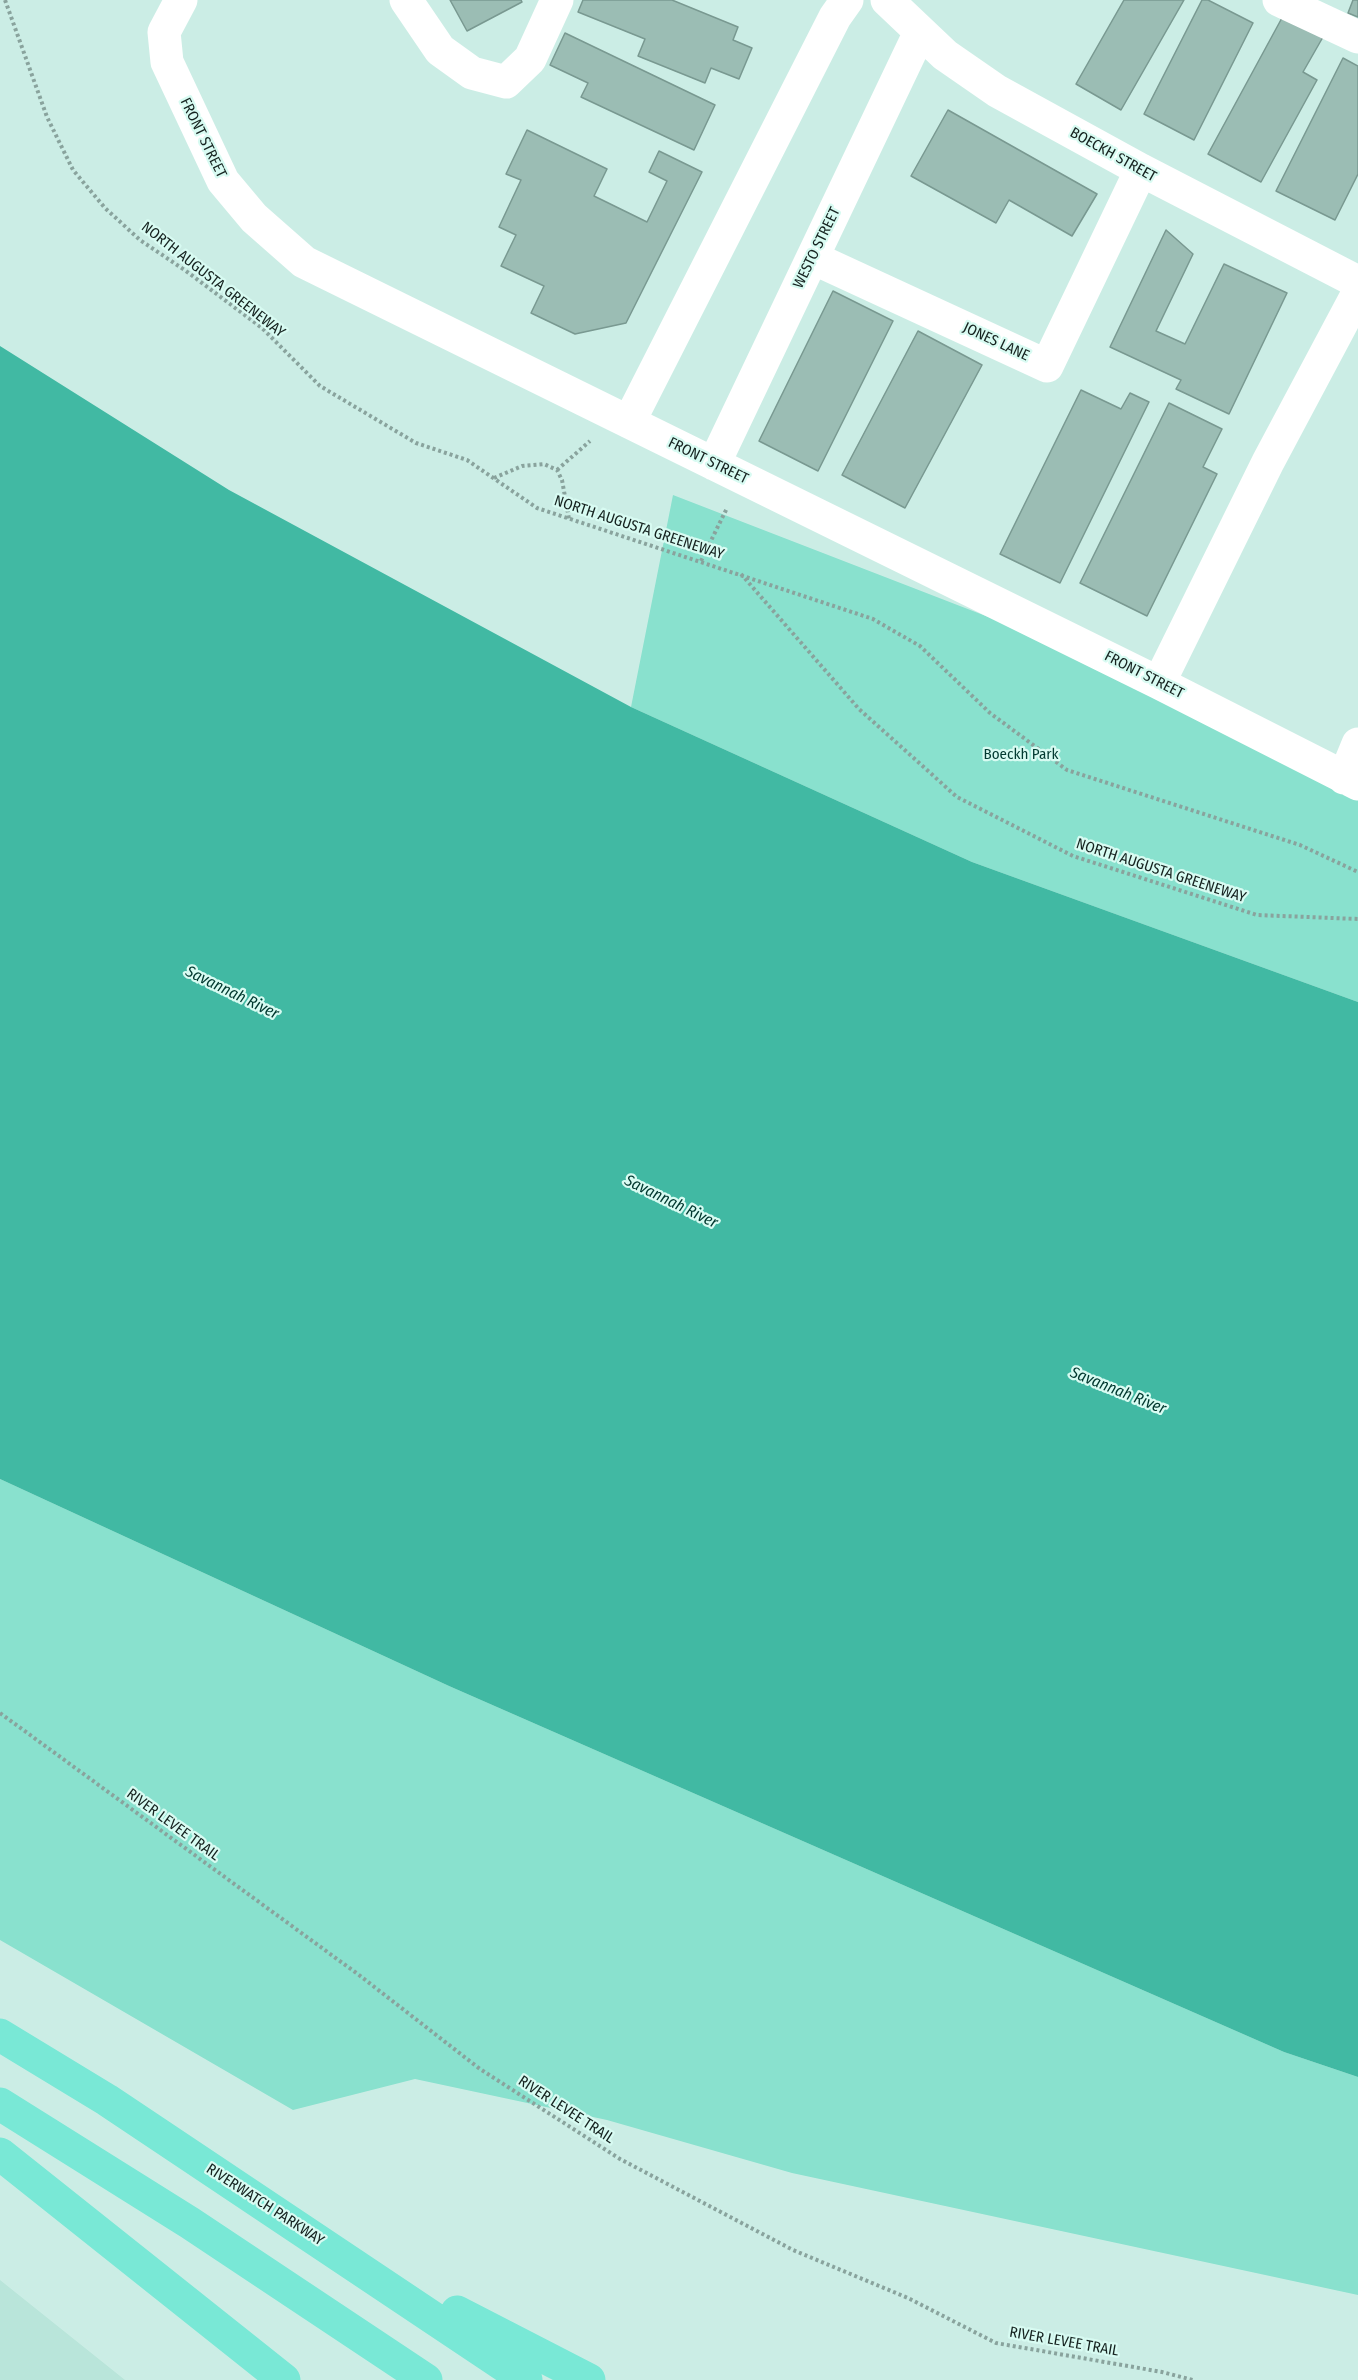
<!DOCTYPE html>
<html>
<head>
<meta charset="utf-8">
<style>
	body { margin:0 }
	canvas { display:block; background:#cbede5 }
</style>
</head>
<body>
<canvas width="1358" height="2380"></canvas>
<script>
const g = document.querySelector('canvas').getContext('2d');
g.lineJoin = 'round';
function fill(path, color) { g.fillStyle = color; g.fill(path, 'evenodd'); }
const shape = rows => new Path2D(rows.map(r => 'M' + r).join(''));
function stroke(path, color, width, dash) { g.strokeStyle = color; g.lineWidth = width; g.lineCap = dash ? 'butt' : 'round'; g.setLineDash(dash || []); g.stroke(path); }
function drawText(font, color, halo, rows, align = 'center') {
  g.font = font + ' "Fira Sans Condensed",sans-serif'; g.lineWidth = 4.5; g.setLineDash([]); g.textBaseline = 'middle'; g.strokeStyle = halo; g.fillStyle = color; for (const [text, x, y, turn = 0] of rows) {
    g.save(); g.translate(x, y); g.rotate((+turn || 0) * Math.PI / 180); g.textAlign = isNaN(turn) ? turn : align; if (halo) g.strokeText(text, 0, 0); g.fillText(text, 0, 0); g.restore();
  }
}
fill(shape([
	[0,2280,125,2380,0,2380]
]), '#b9e5da');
fill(shape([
	[673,495,1159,683,1358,784,1358,1002,972,862,631,707],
	[0,1479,449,1686,1284,2052,1358,2077,1358,2295,792,2173,607,2120,415,2079,293,2110,0,1940]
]), '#89e1ce');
fill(shape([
	[0,346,229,490,631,707,972,862,1358,1002,1358,2077,1284,2052,449,1686,0,1479]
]), '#41b9a3');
const building = shape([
	[450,0,521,0,522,2,467,31,450,0],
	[583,0,672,0,738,27,733,40,752,48,739,79,711,68,705,83,638,56,645,39,578,12,583,0],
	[1124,0,1184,0,1121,110,1076,84,1124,0],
	[1202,0,1208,0,1253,23,1194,140,1144,114,1202,0],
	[1353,0,1358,0,1358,17,1348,13,1353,0],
	[1283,16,1323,37,1303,72,1317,80,1261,182,1208,154,1283,16],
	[565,33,715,105,694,150,581,97,588,83,550,65,565,33],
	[1343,58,1358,66,1358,174,1335,220,1276,191,1343,58],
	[948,110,1097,194,1072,236,1009,200,996,223,911,176,948,110],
	[527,130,607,169,594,196,647,222,667,181,649,172,659,151,702,172,626,323,575,334,531,313,544,286,501,266,516,235,499,227,521,180,506,174,527,130],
	[1166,230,1193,254,1156,331,1185,344,1224,264,1287,293,1229,414,1176,389,1181,380,1110,347,1166,230],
	[833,291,893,321,818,471,759,441,833,291],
	[918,331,982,365,905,508,842,475,918,331],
	[1081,390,1121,409,1130,393,1149,402,1060,583,1000,554,1081,390],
	[1169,403,1222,429,1203,467,1217,474,1147,616,1080,583,1169,403]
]);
fill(building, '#9bbdb4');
stroke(building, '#799991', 1.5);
stroke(shape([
	[5,0,47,117,73,170,105,208,140,240,186,271,262,328,320,386,416,443,467,460,537,508,873,619,920,646,990,713,1067,770,1300,845,1358,872],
	[557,470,590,441],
	[494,478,522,466,544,464,557,470,562,480,569,519],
	[701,561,727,508],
	[741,574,859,709,957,797,1073,856,1257,915,1358,919],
	[0,1713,359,1975,480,2069,620,2159,793,2250,908,2298,996,2343,1162,2372,1193,2380]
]), '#89a39d', 4, [3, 3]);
stroke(shape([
	[181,0,164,32,167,62,223,181,254,218,304,262,1159,683,1358,784],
	[406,0,440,50,472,73,506,82,530,59,557,0],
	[887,0,945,55,997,91,1141,170,1358,282],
	[1279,0,1358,37],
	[813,258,1047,366,1141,170],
	[629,422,835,17,847,0],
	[714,464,920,32],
	[1159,683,1268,462,1358,293],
	[1344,778,1358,744]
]), '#fff', 33);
stroke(shape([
	[0,2035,107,2100,526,2380],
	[0,2104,190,2223,426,2380],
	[0,2154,284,2380],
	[457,2312,589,2380]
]), '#79e8d6', 33);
drawText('15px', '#15221f', '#d8fbf2', [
	["FRONT STREET",203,138,64],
	["BOECKH STREET",1113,155,29],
	["WESTO STREET",817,248,-64],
	["NORTH AUGUSTA GREENEWAY",213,280,38],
	["JONES LANE",996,342,25],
	["FRONT STREET",708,461,26],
	["NORTH AUGUSTA GREENEWAY",639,528,18],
	["FRONT STREET",1144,675,27],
	["NORTH AUGUSTA GREENEWAY",1161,871,18],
	["RIVER LEVEE TRAIL",173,1825,36],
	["RIVER LEVEE TRAIL",566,2110,33],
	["RIVERWATCH PARKWAY",265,2205,33],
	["RIVER LEVEE TRAIL",1064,2342,10]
]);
drawText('15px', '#023a31', '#d8fbf2', [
	["Boeckh Park",1021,755]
]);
drawText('italic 16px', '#00372e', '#d8fbf2', [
	["Savannah River",232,993,26],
	["Savannah River",671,1202,26],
	["Savannah River",1118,1391,22]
]);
</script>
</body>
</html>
